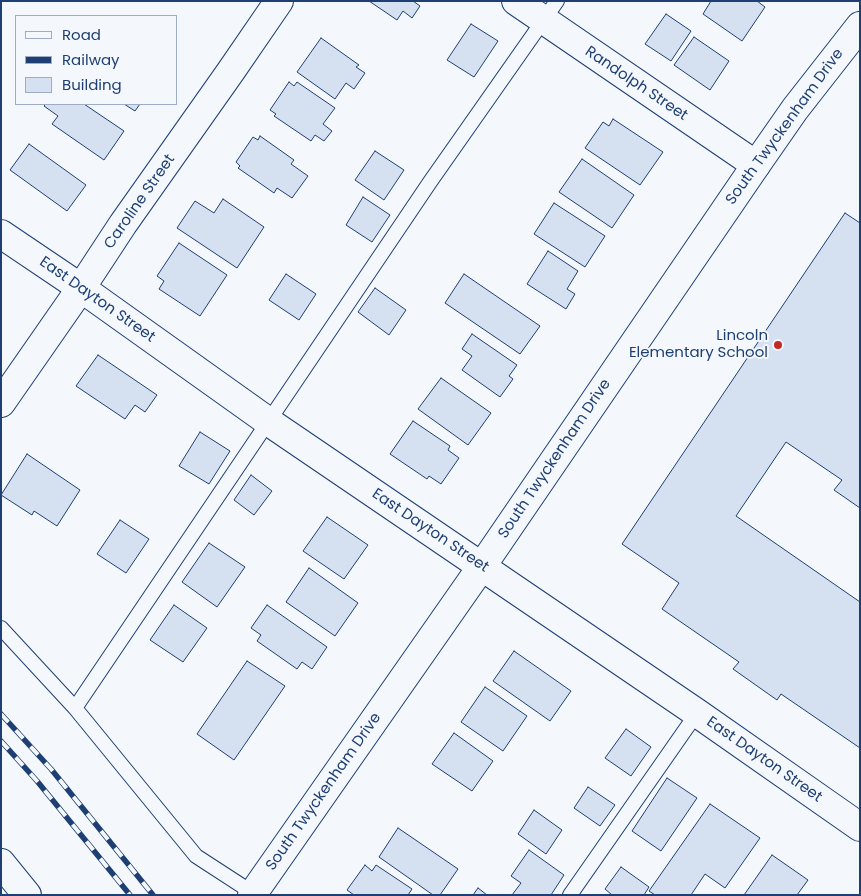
<!DOCTYPE html>
<html>
<head>
<meta charset="utf-8">
<style>
	body { margin:0 }
	#map { position:relative; width:861px; height:896px; overflow:hidden; background:#f4f7fb; font-family:Poppins,sans-serif }
	canvas { display:block }
	.frame { position:absolute; inset:0; border:2px solid #1d3f73; pointer-events:none }
	.legend { position:absolute; left:15px; top:15px; width:162px; height:90px; box-sizing:border-box; background:#f4f7fb; border:1px solid #9eadc5; margin:0; padding:6px 9px; list-style:none; font-size:15px; color:#1d3f73 }
	.legend li { display:flex; align-items:center; gap:10px; height:25px }
	.legend b { width:25px; border:1px solid #9eadc5 }
</style>
</head>
<body>
<div id="map">
<canvas width="861" height="896"></canvas>
<div class="frame"></div>
<ul class="legend">
<li><b style="height:6px;background:#f4f7fb"></b>Road</li>
<li><b style="height:6px;background:#1d3f73"></b>Railway</li>
<li><b style="height:14px;background:#d5e0f0"></b>Building</li>
</ul>
</div>
<script>
const g = document.querySelector('canvas').getContext('2d');
g.lineJoin = 'round';
function fill(path, color) { g.fillStyle = color; g.fill(path, 'evenodd'); }
const shape = rows => new Path2D(rows.map(r => 'M' + r).join(''));
function stroke(path, color, width, dash) { g.strokeStyle = color; g.lineWidth = width; g.lineCap = dash ? 'butt' : 'round'; g.setLineDash(dash || []); g.stroke(path); }
function drawText(font, color, halo, rows, align = 'center') {
  g.font = font + ' Poppins,sans-serif'; g.lineWidth = 4; g.setLineDash([]); g.textBaseline = 'middle'; g.strokeStyle = halo; g.fillStyle = color; for (const [text, x, y, turn = 0] of rows) {
    g.save(); g.translate(x, y); g.rotate((+turn || 0) * Math.PI / 180); g.textAlign = isNaN(turn) ? turn : align; if (halo) g.strokeText(text, 0, 0); g.fillText(text, 0, 0); g.restore();
  }
}
const building = shape([
	[369,1,413,1,420,6,412,18,403,11,397,20,369,1],
	[711,1,757,1,765,7,742,41,703,14,711,1],
	[666,14,691,31,671,61,645,44,666,14],
	[471,24,498,41,474,77,447,60,471,24],
	[694,37,729,61,710,90,674,65,694,37],
	[321,38,359,65,356,67,365,73,354,89,346,83,335,99,297,72,321,38],
	[289,82,294,86,297,82,335,108,323,124,332,131,324,141,315,135,311,141,274,116,276,114,270,110,289,82],
	[46,104,84,104,124,131,104,160,52,124,58,116,44,106,46,104],
	[124,104,140,104,135,111,124,104],
	[613,119,663,152,640,185,585,148,603,122,609,126,613,119],
	[260,136,294,160,291,164,308,176,292,198,277,188,274,193,238,168,240,166,236,162,253,137,258,140,260,136],
	[29,144,86,185,67,211,10,170,29,144],
	[375,151,404,170,384,200,355,180,375,151],
	[582,159,634,195,612,228,559,192,582,159],
	[363,197,390,215,372,242,346,225,363,197],
	[223,199,264,227,237,268,177,228,195,201,214,213,223,199],
	[554,203,605,236,585,267,534,234,554,203],
	[845,213,860,223,860,508,834,490,842,480,786,442,736,516,860,602,860,748,781,694,777,700,733,669,739,662,662,609,679,583,622,544,845,213],
	[179,243,227,275,200,316,159,289,164,281,157,276,179,243],
	[548,251,578,271,567,289,575,294,566,309,527,284,548,251],
	[286,274,316,294,299,320,269,300,286,274],
	[464,274,540,326,520,354,445,303,464,274],
	[375,288,406,310,389,335,358,312,375,288],
	[472,334,517,365,509,376,513,379,500,397,462,370,472,356,462,349,472,334],
	[98,355,157,395,145,412,135,405,125,419,76,386,98,355],
	[441,378,491,413,468,445,418,409,441,378],
	[413,421,450,446,448,450,459,458,441,484,429,476,427,479,390,454,413,421],
	[200,432,230,451,209,484,179,466,200,432],
	[27,454,80,490,57,526,34,511,32,515,1,495,27,454],
	[251,475,272,491,254,515,234,500,251,475],
	[327,517,368,545,344,579,303,551,327,517],
	[120,520,149,539,126,573,97,554,120,520],
	[209,543,245,567,217,607,182,582,209,543],
	[309,568,358,603,335,636,286,602,309,568],
	[174,605,207,628,183,662,150,640,174,605],
	[267,605,327,647,312,669,302,662,297,669,257,641,261,635,251,628,267,605],
	[514,651,571,691,550,721,493,681,514,651],
	[247,661,285,686,234,760,197,734,247,661],
	[485,687,527,716,503,751,461,722,485,687],
	[626,729,651,747,631,776,605,758,626,729],
	[454,733,493,761,472,791,432,764,454,733],
	[667,778,697,798,661,851,632,831,667,778],
	[588,787,615,805,600,826,574,808,588,787],
	[710,804,760,838,725,888,705,874,691,895,655,895,649,891,710,804],
	[534,810,562,830,546,854,518,834,534,810],
	[398,828,458,869,440,895,433,895,379,857,398,828],
	[529,850,564,875,551,895,512,895,521,883,511,876,529,850],
	[772,855,808,880,797,895,744,895,772,855],
	[365,865,372,871,376,865,412,889,408,895,354,895,347,890,365,865],
	[621,867,649,887,644,895,612,895,605,889,621,867],
	[478,888,487,895,473,895,478,888]
]);
fill(building, '#d5e0f0');
stroke(building, '#1d3f73', 1);
const service = shape([
	[1,628,75,708,196,856,253,893],
	[75,708,430,182,557,1],
	[570,895,697,713]
]);
const minor = shape([
	[516,1,756,165],
	[1,234,81,288,269,422,697,713,860,827],
	[1,403,81,288,123,224,231,71,279,1],
	[1,863,27,895]
]);
const tertiary = shape([
	[252,895,482,566,756,165,795,109,860,26]
]);
stroke(service, '#1d3f73', 16);
stroke(minor, '#1d3f73', 30);
stroke(tertiary, '#1d3f73', 30);
stroke(service, '#f4f7fb', 14);
stroke(minor, '#f4f7fb', 28);
stroke(tertiary, '#f4f7fb', 28);
const rail = shape([
	[1,714,51,769,153,895],
	[1,741,37,781,130,895]
]);
stroke(rail, '#1d3f73', 5.5);
stroke(rail, '#f4f7fb', 4, [11]);
for (const [x, y, r, color] of [
	[778,345,5,"#c62828"]
]) { const dot = new Path2D(); dot.arc(x, y, r, 0, 2 * Math.PI); g.fillStyle = color; g.fill(dot); stroke(dot, '#f4f7fb', 2); }
drawText('15px', '#1d3f73', '#f4f7fb', [
	["Randolph Street",636,84,34],
	["South Twyckenham Drive",785,127,-54],
	["Caroline Street",140,202,-55],
	["East Dayton Street",97,300,35],
	["South Twyckenham Drive",555,459,-56],
	["East Dayton Street",430,531,34],
	["East Dayton Street",764,760,35],
	["South Twyckenham Drive",324,792,-55]
]);
drawText('15px', '#1d3f73', '#f4f7fb', [
	["Lincoln",768,336],
	["Elementary School",768,353]
], 'right');
</script>
</body>
</html>
